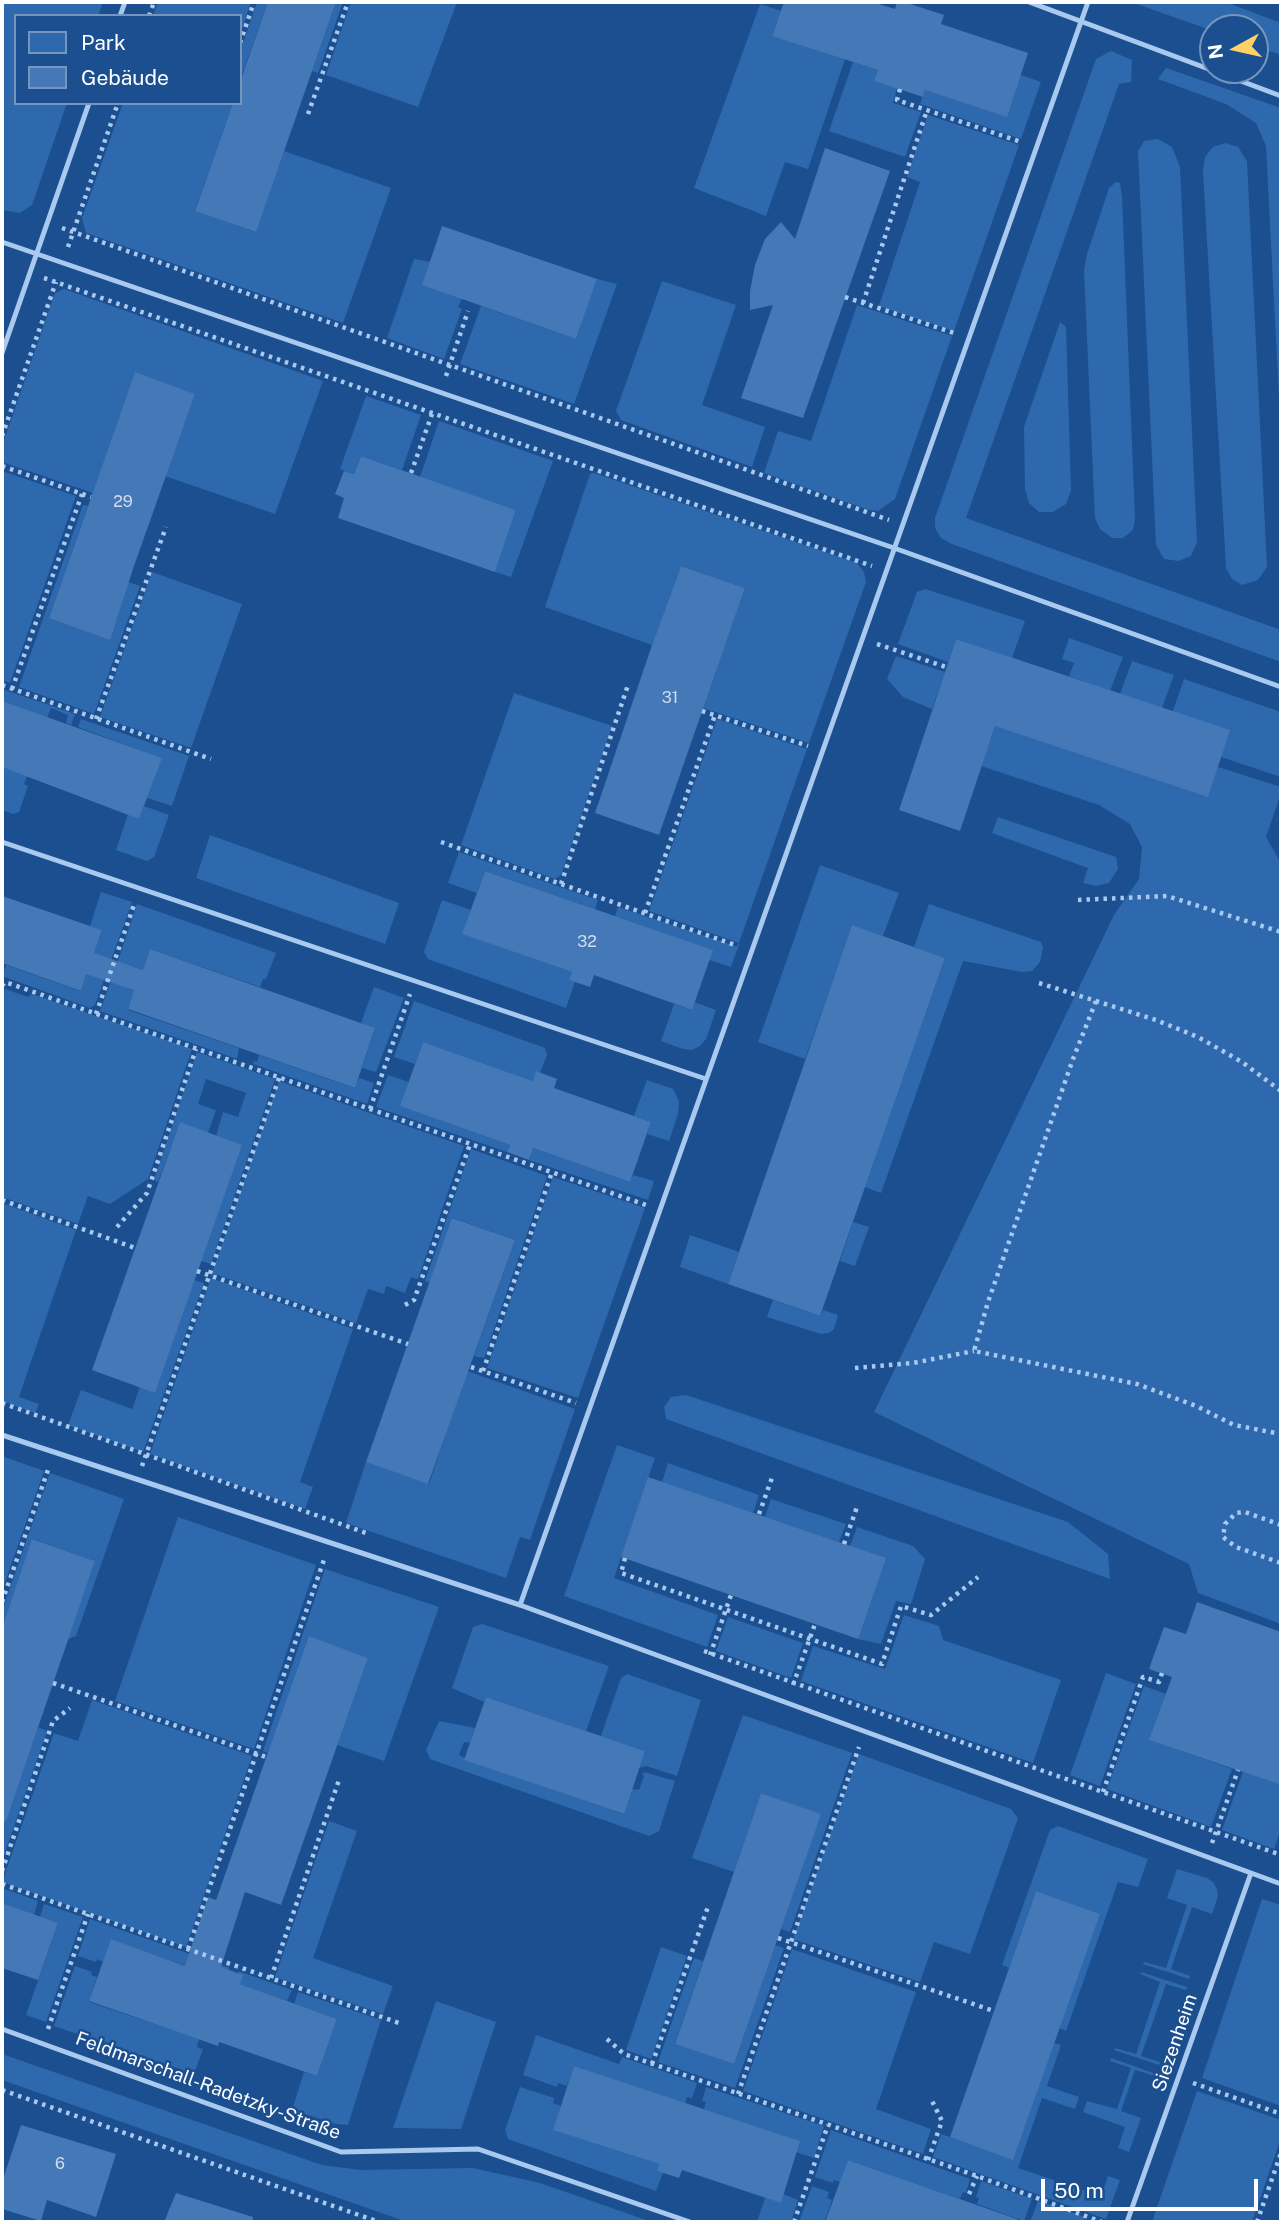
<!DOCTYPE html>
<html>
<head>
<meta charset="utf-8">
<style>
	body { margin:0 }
	#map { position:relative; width:1283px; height:2224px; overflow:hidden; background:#1b4f8f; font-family:"Public Sans",sans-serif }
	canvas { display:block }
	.frame { position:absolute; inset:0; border:4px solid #fff; pointer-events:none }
	.legend { position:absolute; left:14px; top:14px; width:228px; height:91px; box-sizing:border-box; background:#1b4f8f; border:2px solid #7695bc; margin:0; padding:9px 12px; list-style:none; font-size:21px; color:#fff }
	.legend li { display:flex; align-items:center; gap:14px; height:35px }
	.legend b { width:35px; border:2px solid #7695bc }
	.north { position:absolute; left:1199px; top:14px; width:70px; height:70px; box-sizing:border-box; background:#1b4f8f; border:2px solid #7695bc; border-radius:50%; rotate:262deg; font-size:19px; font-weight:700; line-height:28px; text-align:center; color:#fff }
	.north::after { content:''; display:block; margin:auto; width:24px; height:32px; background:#ffd166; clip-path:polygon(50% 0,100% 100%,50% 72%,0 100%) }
	.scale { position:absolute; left:1041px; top:2179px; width:217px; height:32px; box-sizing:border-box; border:4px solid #fff; border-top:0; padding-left:9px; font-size:21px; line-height:24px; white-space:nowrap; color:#fff; -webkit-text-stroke:5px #1b4f8f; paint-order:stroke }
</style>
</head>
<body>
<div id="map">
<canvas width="1283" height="2224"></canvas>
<div class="frame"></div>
<ul class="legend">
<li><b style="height:19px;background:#2e69ad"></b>Park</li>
<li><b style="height:19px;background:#4478b7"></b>Gebäude</li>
</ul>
<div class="north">N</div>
<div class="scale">50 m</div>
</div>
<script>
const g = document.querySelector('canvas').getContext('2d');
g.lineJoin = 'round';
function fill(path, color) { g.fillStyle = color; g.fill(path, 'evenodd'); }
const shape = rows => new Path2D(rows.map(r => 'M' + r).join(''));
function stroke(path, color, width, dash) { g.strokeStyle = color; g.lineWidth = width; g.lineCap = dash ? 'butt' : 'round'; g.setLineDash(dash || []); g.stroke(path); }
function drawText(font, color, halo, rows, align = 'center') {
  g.font = font + ' "Public Sans",sans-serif'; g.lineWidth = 5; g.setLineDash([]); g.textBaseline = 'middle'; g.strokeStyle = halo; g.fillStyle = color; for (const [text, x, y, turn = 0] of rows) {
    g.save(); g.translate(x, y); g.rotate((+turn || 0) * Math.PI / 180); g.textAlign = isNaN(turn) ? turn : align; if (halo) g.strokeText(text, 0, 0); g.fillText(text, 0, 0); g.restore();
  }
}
fill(shape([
	[2,2,103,2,98,16,16,16,16,103,67,103,32,205,20,213,2,210],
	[158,2,251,2,240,35,240,16,153,16],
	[257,2,268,2,240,80,240,52],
	[336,2,343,2,318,73,312,71],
	[351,2,457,2,418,107,326,75],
	[1131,2,1225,2,1281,23,1281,55,1255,46,1255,28,1213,28,1213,31],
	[760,4,781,11,772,35,845,59,808,169,785,162,766,216,694,188],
	[1111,51,1132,60,1131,82,1119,84,966,518,1281,630,1281,662,952,544,941,538,935,528,935,518,1096,59],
	[853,62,878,70,875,81,897,88,893,103,921,112,905,157,829,131],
	[1166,68,1281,108,1281,437,1266,146,1256,123,1226,104,1158,79],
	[1021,75,1041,82,1021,139,920,104,925,90],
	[123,103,233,103,195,210,255,232,284,151,391,188,343,323,86,233,82,218],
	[928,115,1019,145,954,331,879,306,920,182,907,177],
	[1158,139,1172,147,1180,167,1197,542,1191,556,1179,561,1164,559,1156,545,1138,151,1144,141],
	[1225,143,1238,147,1247,161,1267,567,1258,580,1242,585,1232,579,1226,568,1203,172,1205,157,1213,147],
	[1116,182,1120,183,1122,196,1135,519,1133,530,1123,538,1112,538,1100,529,1095,518,1084,271,1087,254,1109,188],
	[414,259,430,262,462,298,458,307,462,309,444,359,387,338],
	[597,279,617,284,574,404,460,364,481,306,576,339],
	[662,281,736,305,702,405,765,427,752,467,621,420,616,411],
	[64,289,323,381,275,514,165,476,195,394,135,373,93,493,2,462,2,446,55,293],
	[857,305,952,336,895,499,878,511,869,510,764,473,778,431,811,441],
	[1060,322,1066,327,1071,491,1066,504,1053,512,1039,512,1029,503,1025,489,1024,427],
	[366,396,421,415,402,470,361,456,354,474,340,469],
	[439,421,553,461,511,577,495,572,516,510,420,477],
	[2,471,76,496,10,683,2,680],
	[594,473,857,563,864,572,866,582,809,743,703,708,745,588,681,566,652,645,545,607,590,474],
	[83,505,88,506,49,618,128,582,140,586,94,714,19,687],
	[152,572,242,604,191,748,100,717],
	[925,589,1025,621,1012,658,956,639,948,662,898,644,917,592],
	[1069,638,1123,657,1110,691,1069,676,1074,663,1062,659],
	[896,656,945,672,932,709,903,697,887,679],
	[1132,661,1174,675,1162,708,1120,694],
	[1184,679,1281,712,1281,777,1221,757,1173,711],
	[2,689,75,714,71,725,66,723,68,715,51,708,47,718,2,701],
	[514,693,612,726,561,875,555,879,461,845],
	[81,719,189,756,172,806,147,798,161,758,78,727],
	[717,719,807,749,739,943,649,911],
	[995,726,1218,767,1281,787,1281,793,1266,837,1281,863,1281,1624,1198,1593,1189,1564,874,1412,1114,915,1139,879,1142,847,1130,824,1099,805,981,766],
	[2,767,27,776,24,784,28,786,19,812,13,814,2,810],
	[144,806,169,815,154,857,147,861,116,850,128,814,139,819],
	[998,817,1116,857,1118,869,1109,883,1096,886,1083,883,1088,868,992,833],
	[210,835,399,903,385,944,196,878],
	[459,852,598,900,595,909,485,871,477,893,448,883],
	[820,865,899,893,883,936,852,926,805,1059,758,1042],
	[101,892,132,902,95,1005,90,1008,2,976,6,965,80,991,102,930,90,926],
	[442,900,471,910,463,934,572,972,570,980,575,982,566,1008,428,959,424,952],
	[137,904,276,953,266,979,263,979,260,987,150,949,143,970,133,966,131,969,117,964],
	[929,904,1041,942,1043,948,1040,962,1032,971,1022,972,963,961,881,1193,865,1187,945,958,914,947],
	[618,907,738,947,731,967,709,960,712,950,615,916],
	[112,978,127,983,126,987,134,990,128,1010,239,1048,237,1059,100,1011],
	[374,987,404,998,376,1072,362,1068,375,1029,361,1023],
	[5,989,28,997,32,994,192,1049,148,1179,110,1204,88,1196,78,1224,2,1197,2,998],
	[414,1001,545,1048,547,1055,540,1073,536,1072,533,1081,423,1042,415,1064,394,1057],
	[694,1002,716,1010,706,1039,700,1046,692,1050,683,1049,661,1041,674,1004,691,1010],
	[197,1052,275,1079,211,1264,201,1261,216,1136,223,1112,238,1117,246,1093,206,1079,198,1104,216,1110,208,1133,180,1123,158,1182,154,1180],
	[259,1055,354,1088,359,1078,374,1083,367,1104,253,1064,254,1061,257,1062],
	[388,1075,409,1082,401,1106,510,1145,507,1152,376,1107],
	[647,1080,673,1089,679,1101,678,1114,669,1141,647,1134,651,1122,634,1116],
	[279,1081,464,1146,418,1279,411,1277,405,1293,386,1286,384,1294,368,1289,356,1323,212,1273],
	[533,1148,630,1182,633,1175,654,1181,648,1200,529,1160],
	[471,1149,547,1176,484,1358,474,1356,515,1240,453,1218,430,1283,425,1281],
	[553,1177,645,1208,578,1398,487,1368],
	[2,1203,76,1230,19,1397,39,1404,35,1413,2,1401],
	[853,1222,869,1227,855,1266,840,1261],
	[690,1235,739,1252,728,1284,680,1267],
	[211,1278,353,1329,300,1482,313,1487,305,1509,150,1454],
	[194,1280,204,1283,143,1452,68,1425,81,1390,132,1409,140,1387,155,1392],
	[773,1300,820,1316,823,1310,838,1315,834,1329,829,1333,821,1334,767,1317],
	[467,1371,575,1409,530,1540,520,1537,506,1578,346,1523,366,1462,429,1484],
	[686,1395,1068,1522,1108,1554,1110,1579,666,1419,664,1407,671,1397],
	[617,1445,655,1458,614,1578,718,1615,707,1647,564,1596],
	[2,1456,44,1471,2,1591],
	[668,1463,759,1495,753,1513,662,1482],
	[50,1473,124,1499,76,1636,68,1639,95,1561,33,1539,2,1628,2,1611],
	[771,1499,846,1524,839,1542,765,1517],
	[178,1517,316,1565,254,1749,115,1701],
	[857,1527,913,1546,925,1559,911,1604,896,1601,881,1644,858,1639,850,1546],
	[325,1569,439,1607,384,1761,337,1745,368,1658,310,1637,268,1753,263,1751],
	[904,1615,939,1626,943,1640,1061,1680,1033,1763,801,1681,813,1646,885,1669],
	[728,1617,803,1643,791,1678,716,1651],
	[482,1624,609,1666,586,1731,486,1697,484,1702,452,1688,473,1627],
	[1106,1673,1136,1684,1100,1786,1070,1775],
	[627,1674,701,1700,677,1776,646,1766,639,1768,645,1751,601,1736,621,1678],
	[1144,1686,1166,1694,1150,1740,1232,1769,1211,1827,1107,1789],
	[92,1700,252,1756,186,1947,2,1882,54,1733,78,1741],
	[743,1715,852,1753,790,1932,781,1929,820,1814,761,1793,734,1872,692,1858],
	[439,1721,475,1728,470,1743,464,1742,459,1755,465,1758,465,1760,623,1814,632,1789,639,1790,644,1776,642,1775,644,1772,675,1781,659,1831,649,1836,430,1759,426,1750],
	[38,1727,47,1731,2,1861,2,1804,10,1807],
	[859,1754,1011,1809,1018,1818,970,1954,934,1942,920,1982,793,1939],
	[1243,1772,1281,1785,1281,1829,1274,1849,1222,1830],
	[329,1821,357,1831,313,1958,393,1986,383,2014,275,1977],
	[1058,1826,1148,1859,1138,1887,1118,1882,1066,2031,1059,2028,1099,1914,1036,1891,1009,1968,1002,1965,1050,1830],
	[1177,1869,1207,1878,1213,1882,1217,1889,1218,1896,1212,1914,1192,1907,1171,1969,1190,1976,1189,1979,1143,1964,1144,1962,1166,1968,1187,1905,1167,1898],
	[2,1888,38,1901,34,1915,2,1903],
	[1262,1899,1281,1905,1281,2106,1202,2078],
	[44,1904,83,1917,46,2022,26,2015,58,1923,40,1917],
	[90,1919,230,1968,221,1978,111,1940,103,1962,97,1959,96,1962,78,1956],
	[775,1945,784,1948,735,2088,658,2062,694,1958,703,1961,675,2043,734,2064],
	[661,1947,687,1956,651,2059,626,2050],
	[792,1949,916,1992,876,2109,931,2129,923,2154,743,2091],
	[75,1966,92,1972,91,1975,97,1977,89,2002,199,2039,197,2047,203,2049,194,2074,54,2026],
	[238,1971,292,1990,287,2001,240,1984],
	[1141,1972,1187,1987,1186,1990,1166,1984,1141,2056,1160,2062,1159,2065,1114,2050,1115,2048,1136,2054,1160,1982,1140,1974],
	[298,1992,381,2020,348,2125,336,2124,292,2110,304,2072,317,2076,337,2019,294,2004],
	[436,2001,496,2022,461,2129,393,2128],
	[536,2035,619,2064,622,2057,697,2083,692,2098,687,2097,685,2104,574,2066,567,2086,558,2083,557,2087,523,2075],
	[1054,2043,1061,2045,1047,2086,1079,2097,1075,2109,1042,2098,1018,2168,1101,2196,1108,2176,1120,2180,1106,2219,933,2157,941,2134,1013,2159],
	[2,2054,322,2165,361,2170,473,2168,540,2183,652,2222,407,2222,2,2080],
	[1111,2058,1156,2074,1155,2076,1135,2070,1121,2111,1141,2118,1129,2152,1118,2148,1125,2127,1083,2112,1087,2101,1117,2109,1131,2068,1110,2061],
	[520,2087,554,2098,553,2103,561,2106,554,2130,659,2164,657,2171,663,2173,656,2191,508,2139,505,2130],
	[706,2087,824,2126,814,2158,796,2152,799,2141,704,2109,706,2102,702,2101],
	[1197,2091,1281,2120,1281,2138,1252,2222,1152,2222],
	[831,2130,970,2179,966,2193,963,2192,960,2199,848,2160,840,2182,834,2180,833,2183,815,2177],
	[981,2181,1032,2199,1024,2221,977,2204,979,2198,976,2197],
	[812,2186,829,2192,827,2198,832,2200,825,2220,830,2222,799,2222],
	[783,2194,798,2200,791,2222,757,2222,765,2198,780,2202],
	[1038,2201,1085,2217,1083,2222,1030,2222]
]), '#2e69ad');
fill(shape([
	[268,2,336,2,256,232,195,211,233,103,240,103,240,82],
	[784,2,872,2,895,9,897,2,904,2,944,15,941,24,1028,53,1007,117,925,90,923,97,874,81,878,70,772,36],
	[825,148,890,171,803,418,741,398,773,305,750,310,750,291,755,265,765,239,781,222,795,239],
	[442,226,597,279,576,339,422,285],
	[135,372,195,394,134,566,110,640,49,618],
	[361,456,516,510,495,572,338,518,344,498,335,494,344,471,354,474],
	[681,566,745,588,659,835,595,813,652,645],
	[956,639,1230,730,1208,797,995,726,960,831,899,810],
	[2,701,162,758,139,819,2,767],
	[485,871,713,950,692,1010,594,975,590,987,569,980,572,972,462,934],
	[2,896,102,930,94,953,143,970,150,949,375,1028,355,1088,128,1009,134,990,86,974,81,991,2,963],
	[852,925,945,958,820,1316,728,1284],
	[423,1042,533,1081,536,1071,557,1079,554,1088,651,1122,630,1182,533,1148,529,1160,507,1152,510,1145,400,1106],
	[180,1122,242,1145,155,1393,92,1370],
	[452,1218,515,1240,428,1484,366,1462],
	[648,1477,886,1558,858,1639,621,1557],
	[32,1539,95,1561,6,1821,2,1820,2,1628],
	[1197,1602,1281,1632,1281,1785,1149,1740,1172,1677,1149,1669,1164,1627,1186,1634],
	[309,1636,368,1658,281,1905,245,1892,221,1967,243,1975,240,1984,337,2019,317,2076,219,2042,218,2046,89,2001,111,1939,185,1966,208,1897,216,1900],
	[486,1697,645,1751,624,1814,464,1760],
	[761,1793,821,1814,734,2064,675,2044],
	[1036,1891,1100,1914,1013,2160,950,2137],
	[2,1903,58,1923,38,1980,2,1968],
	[574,2066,800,2141,781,2203,682,2170,679,2178,657,2171,659,2164,553,2130],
	[21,2125,116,2154,96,2217,47,2200,41,2221,2,2209,2,2182],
	[848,2160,1017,2219,1017,2222,825,2222],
	[176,2193,253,2217,253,2222,164,2222]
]), '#4478b7');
stroke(shape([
	[149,16,154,2],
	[240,43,254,2],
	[900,89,897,100,1021,142],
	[308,114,348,2],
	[62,228,889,520],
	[68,247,118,103],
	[44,278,872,566],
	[845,297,954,333],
	[863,303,927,110],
	[446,376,468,311],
	[2,436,56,282],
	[2,466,91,497],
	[411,473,432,414],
	[877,644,946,667],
	[2,685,211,759],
	[12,689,82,494],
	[702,711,808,746],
	[96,719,166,527],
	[441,842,738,946],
	[561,884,628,685],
	[1078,900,1167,896,1281,932],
	[645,913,715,715],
	[1039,983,1156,1020,1198,1037,1242,1062,1281,1091],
	[2,986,5,982,646,1205],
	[1096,1001,1073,1059,988,1302,974,1351,1137,1384,1196,1406,1234,1425,1281,1434],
	[96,1014,135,902],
	[370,1109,410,994],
	[2,1200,135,1248],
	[117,1227,147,1193,196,1049],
	[197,1271,408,1344],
	[405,1305,414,1300,470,1144],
	[471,1367,576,1403],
	[855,1368,913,1363,974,1351],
	[483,1371,552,1172],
	[2,1403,366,1533],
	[142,1466,279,1078],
	[759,1514,773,1475],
	[1281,1525,1245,1512,1236,1513,1225,1524,1223,1537,1236,1547,1281,1563],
	[844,1544,858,1504],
	[625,1558,621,1573,882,1664,901,1606,931,1615,978,1577],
	[2,1602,49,1467],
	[704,1651,1281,1855],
	[710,1655,731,1595],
	[53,1683,266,1757],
	[793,1685,815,1624],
	[1103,1792,1143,1677,1159,1682,1162,1673],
	[1212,1843,1238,1770],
	[2,1871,53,1721,70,1708],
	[2,1884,399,2023],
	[778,1938,994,2011],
	[188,1949,325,1557],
	[271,1978,339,1780],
	[48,2029,88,1914],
	[607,2039,624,2054,977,2176,1102,2222],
	[652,2064,709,1904],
	[1193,2083,1281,2114],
	[2,2090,379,2222],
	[738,2094,859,1747],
	[928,2160,942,2121,932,2101],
	[969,2194,977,2176],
	[794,2222,828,2125],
	[1257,2222,1281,2153]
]), '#a9c9ee', 4.5, [3.5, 5]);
stroke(shape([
	[1029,2,1281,96],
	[120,16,125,2],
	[2,242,894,548,1281,687],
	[2,353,89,103],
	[2,842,706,1079],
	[2,1435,520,1605,1281,1884],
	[520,1605,1088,2],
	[2,2029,341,2152,478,2149,690,2222],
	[1127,2222,1251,1873]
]), '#a9c9ee', 5);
drawText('16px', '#d0dded', null, [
	["29",123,502],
	["31",670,698],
	["32",587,942],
	["6",60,2164]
]);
drawText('19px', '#fff', '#1b4f8f', [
	["Siezenheim",1175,2043,-71],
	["Feldmarschall-Radetzky-Straße",208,2086,20]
]);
</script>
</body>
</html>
